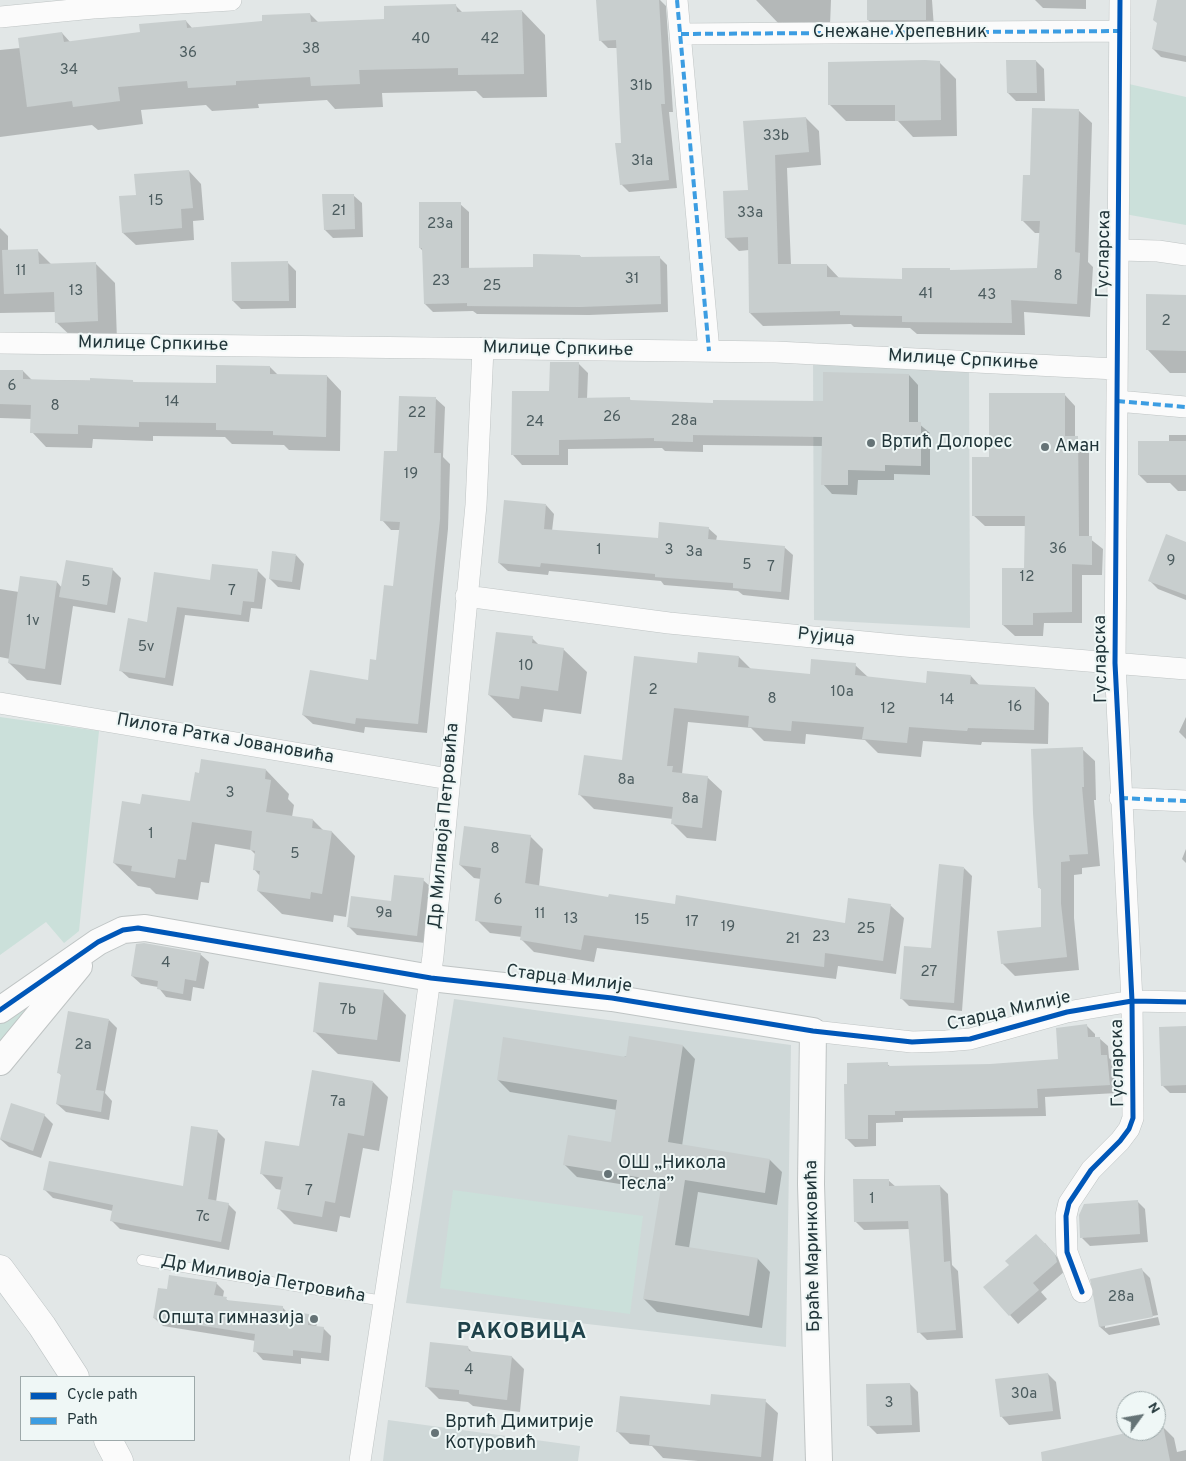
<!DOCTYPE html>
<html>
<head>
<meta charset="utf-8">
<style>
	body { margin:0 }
	#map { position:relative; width:1186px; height:1461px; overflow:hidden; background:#e2e7e7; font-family:Overpass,sans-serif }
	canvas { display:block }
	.legend { position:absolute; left:20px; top:1376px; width:175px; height:65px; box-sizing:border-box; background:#eff7f6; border:1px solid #9da9aa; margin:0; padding:6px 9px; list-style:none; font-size:15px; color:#213539 }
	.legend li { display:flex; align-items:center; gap:10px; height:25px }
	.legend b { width:25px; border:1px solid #9da9aa }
	.north { position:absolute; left:1116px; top:1391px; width:50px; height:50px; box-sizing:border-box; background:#eff7f6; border:1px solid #9da9aa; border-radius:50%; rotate:58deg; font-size:14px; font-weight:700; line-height:20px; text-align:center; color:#213539 }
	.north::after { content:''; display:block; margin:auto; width:18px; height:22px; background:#657376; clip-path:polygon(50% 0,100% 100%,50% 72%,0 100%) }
</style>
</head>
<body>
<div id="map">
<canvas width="1186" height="1461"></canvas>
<ul class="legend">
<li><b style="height:6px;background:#0057b8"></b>Cycle path</li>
<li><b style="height:6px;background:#3c9de2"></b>Path</li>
</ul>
<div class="north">N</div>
</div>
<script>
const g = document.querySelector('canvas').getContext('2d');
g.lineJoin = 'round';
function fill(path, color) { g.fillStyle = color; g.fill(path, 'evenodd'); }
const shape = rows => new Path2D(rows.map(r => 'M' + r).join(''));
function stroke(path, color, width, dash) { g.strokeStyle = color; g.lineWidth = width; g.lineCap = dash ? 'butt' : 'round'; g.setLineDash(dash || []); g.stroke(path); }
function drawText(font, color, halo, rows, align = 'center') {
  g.font = font + ' Overpass,sans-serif'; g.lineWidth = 4; g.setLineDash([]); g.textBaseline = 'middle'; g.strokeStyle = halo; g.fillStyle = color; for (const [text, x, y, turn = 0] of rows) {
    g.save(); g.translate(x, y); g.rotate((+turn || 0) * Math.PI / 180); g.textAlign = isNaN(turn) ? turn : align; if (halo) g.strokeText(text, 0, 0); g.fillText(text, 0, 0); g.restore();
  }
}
fill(shape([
	[813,354,969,361,970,628,814,620],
	[454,999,791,1045,786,1347,406,1303],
	[388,1420,580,1446,578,1461,383,1461]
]), '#cfd8d8');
fill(shape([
	[1120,82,1186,97,1186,225,1119,213],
	[0,717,99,731,79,931,64,943,46,922,0,955],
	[29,1001,33,1007,0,1047,0,1022],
	[453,1190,643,1216,630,1314,440,1288]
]), '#cbe0da');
fill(shape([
	[624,0,660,0,666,6,673,112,669,112,677,188,629,192,621,184,622,144,617,48,608,48,600,40],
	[756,0,831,0,830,26,780,25],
	[868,0,932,0,934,28,877,28,868,20],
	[1035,0,1086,0,1086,9,1043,8],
	[1158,0,1186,0,1186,62,1161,57,1153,49,1158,24],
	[456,6,463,13,522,11,545,35,547,97,483,98,476,91,382,93,383,107,335,109,327,100,258,104,259,108,212,111,206,105,141,110,143,124,98,130,92,125,0,137,0,50,20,48,62,33,71,43,141,33,186,21,192,28,264,22,310,14,319,23,386,20],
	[1036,61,1044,69,1045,101,1016,101,1008,93],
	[939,62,956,79,957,136,913,137,898,121,846,121,829,104],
	[1078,110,1092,123,1088,262,1093,267,1090,317,1024,312,1025,335,917,334,910,328,854,327,851,324,763,326,750,313,749,250,739,251,726,238,750,192,745,122,806,118,819,131,821,165,787,168,791,265,827,265,840,279,904,280,951,271,1038,269,1040,233,1035,233,1022,220,1031,177],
	[189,171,201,184,204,220,193,221,194,240,136,245,123,233,137,196],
	[353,195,362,203,363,237,333,238,325,230],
	[460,204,469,212,469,270,534,269,580,256,582,258,659,257,667,265,668,312,589,315,477,314,473,311,433,312,425,304,423,251,420,248],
	[0,228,8,236,8,252,38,251,52,265,96,264,115,283,117,340,76,341,56,322,56,312,0,313],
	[287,262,296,271,296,308,241,309,233,301],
	[1186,296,1186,373,1170,373,1147,349],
	[578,363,588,373,587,399,629,398,632,402,714,404,824,403,909,375,918,385,918,423,930,433,930,475,894,474,894,480,858,480,857,495,832,494,823,484,823,446,703,445,703,452,665,451,662,448,568,449,568,465,522,465,513,455,550,392],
	[270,367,278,375,327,376,341,391,340,451,289,450,284,445,232,444,225,437,153,436,153,441,93,439,92,448,46,447,32,432,32,419,0,418,0,371,23,371,32,380,132,381,135,383,217,384],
	[1064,394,1075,406,1075,437,1089,448,1089,538,1103,549,1102,575,1082,575,1082,623,1044,623,1043,636,1015,636,1003,625,1025,569,1026,526,985,526,973,515,990,458],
	[435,398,445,407,443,457,450,464,448,529,427,733,365,727,364,733,313,724,303,715,369,681,377,661,395,588,400,530,391,530,382,520,398,453],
	[1169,435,1186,435,1186,491,1178,491,1170,483,1147,483,1139,475,1169,443],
	[546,505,554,514,552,531,659,540,708,528,717,536,716,541,784,547,793,555,789,600,743,595,738,591,664,585,661,581,549,571,548,575,508,571,499,563],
	[1186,543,1186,600,1158,589,1150,581],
	[296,555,304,564,300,590,278,587,270,579],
	[112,569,121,578,115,613,73,606,61,685,27,680,9,663,10,659,0,657,0,589,19,592,57,582,62,588],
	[257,570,266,579,262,609,251,608,249,622,185,615,173,686,129,678,120,670,148,623,212,582],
	[532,638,540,646,563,649,587,672,581,714,544,709,542,722,513,718,489,695],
	[739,657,751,669,811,675,855,665,869,678,927,684,971,676,980,686,1035,688,1049,703,1048,744,982,742,981,745,923,741,921,757,878,753,865,740,806,734,805,744,764,741,751,728,688,722,682,774,707,777,722,791,716,841,687,838,673,824,673,819,594,809,580,795,624,761,698,664],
	[1186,717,1186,739,1179,732],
	[1082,749,1095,761,1096,800,1094,800,1100,866,1082,868,1082,874,1074,875,1074,918,1079,970,1015,976,1002,963,1042,928,1042,890,1039,887],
	[266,770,289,794,288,799,294,805,292,817,313,820,324,831,332,832,355,856,346,917,334,915,333,922,282,914,258,891,260,876,254,869,256,855,251,850,215,844,209,883,201,882,198,900,156,894,150,888,138,886,114,863,141,805,191,802],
	[530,836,543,849,539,887,609,899,846,924,890,905,904,918,896,974,838,966,836,979,597,948,594,962,534,952,521,939,522,937,490,933,477,920,481,879,474,878,460,865],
	[1186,849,1186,863,1182,859],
	[964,868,972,876,962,1011,909,1006,901,998,932,949],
	[423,880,432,888,425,943,357,935,349,927,392,902],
	[200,954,209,962,204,989,193,987,191,1001,166,997,158,987,141,984,132,976],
	[383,991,406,1015,400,1062,338,1054,314,1031],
	[109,1020,117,1028,105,1093,112,1101,109,1120,66,1112,57,1104,62,1076,58,1072],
	[1086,1025,1095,1034,1095,1038,1099,1038,1108,1046,1109,1058,1115,1064,1117,1093,1045,1097,1046,1116,903,1118,903,1122,876,1123,876,1146,855,1147,846,1138,887,1064,891,1067,990,1065,1059,1060],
	[1186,1027,1186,1093,1170,1093,1162,1085],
	[683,1046,695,1059,682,1146,770,1160,782,1172,777,1205,698,1192,689,1248,758,1259,770,1272,762,1328,657,1312,644,1299,662,1191,577,1177,564,1164,612,1143,617,1110,510,1092,498,1080],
	[373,1082,388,1097,379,1151,363,1148,350,1218,340,1216,337,1232,294,1224,279,1209,282,1190,276,1189,261,1173,300,1148],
	[44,1115,53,1124,41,1158,9,1147,0,1139],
	[217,1131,225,1139,216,1202,228,1204,236,1212,229,1250,120,1229,111,1220,113,1211,53,1198,44,1189,184,1188],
	[888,1180,896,1187,940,1186,948,1194,952,1265,958,1271,963,1338,927,1340,919,1332,910,1229,864,1230,855,1221],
	[1137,1201,1145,1209,1148,1242,1090,1246,1082,1238],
	[1045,1243,1063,1264,1065,1271,1041,1292,1047,1299,1018,1324,985,1287],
	[1142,1270,1150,1278,1158,1315,1105,1325,1105,1328,1158,1317,1160,1325,1109,1335,1100,1327,1092,1280],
	[216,1283,224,1291,223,1297,230,1302,283,1308,288,1313,309,1316,317,1324,316,1327,323,1328,331,1336,329,1361,301,1358,301,1364,263,1360,255,1351,256,1341,163,1326,154,1318,168,1290],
	[468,1348,472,1352,512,1357,524,1369,520,1412,473,1406,468,1402,439,1399,426,1386],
	[1048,1374,1056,1382,1061,1419,1009,1425,1001,1416],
	[910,1384,918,1392,920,1432,877,1434,868,1425],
	[765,1401,778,1413,773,1461,698,1461,663,1458,652,1446,630,1444,617,1431,711,1406],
	[1162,1426,1174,1438,1177,1452,1186,1450,1186,1461,1047,1461,1141,1431,1156,1431,1156,1428]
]), '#0003');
fill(shape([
	[596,0,659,0,665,104,661,104,669,180,620,185,615,143,621,143,616,40,599,41],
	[867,0,926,0,926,20,867,20],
	[1157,0,1186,0,1186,56,1152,49,1157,23,1153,20],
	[456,4,457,12,522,10,524,74,458,75,458,68,359,70,360,84,311,86,310,77,236,81,236,85,188,88,187,81,118,87,120,101,73,107,72,101,27,107,18,38,62,32,64,42,140,32,139,24,186,20,187,28,262,21,262,15,310,13,311,22,384,19,384,6],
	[925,60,940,61,941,120,895,121,895,105,828,105,828,62],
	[1006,60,1036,60,1037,93,1007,93],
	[1032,108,1079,109,1075,252,1080,253,1077,304,1011,300,1012,323,902,322,902,316,840,315,840,311,749,313,748,237,725,238,723,191,748,190,743,121,806,117,809,152,775,155,778,264,827,264,827,277,902,279,902,268,950,268,950,270,1037,268,1040,221,1021,221,1023,175,1030,175],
	[189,170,193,208,181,209,182,228,122,233,119,196,136,195,134,174],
	[322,194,354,194,355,229,324,230],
	[419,202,461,202,461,268,533,267,533,254,580,255,580,257,660,256,661,304,580,307,467,306,467,303,424,304,422,248,419,248],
	[38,249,39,264,96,262,98,321,55,323,54,292,4,294,2,250],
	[288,261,289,301,232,301,231,262],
	[1146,294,1186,295,1186,351,1146,350],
	[550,362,579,362,578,398,630,397,630,400,713,403,713,400,823,401,823,372,909,374,909,422,921,422,921,466,885,465,885,471,848,470,848,485,821,485,822,437,693,435,693,442,654,441,654,438,559,440,559,455,511,455,512,391,549,391],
	[216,365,270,366,270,374,327,375,326,437,273,435,273,431,216,430,216,423,139,422,139,427,78,425,78,434,30,433,31,405,0,404,0,370,23,370,23,379,90,381,90,378,133,380,133,382,216,383],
	[989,393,1065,393,1065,436,1078,436,1079,536,1092,536,1092,565,1072,564,1072,612,1033,613,1033,625,1002,625,1002,568,1024,568,1025,516,972,516,972,457,989,457],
	[399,396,436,397,434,453,441,453,440,519,418,724,356,718,355,724,302,715,310,670,368,680,370,659,376,660,384,585,393,586,400,522,380,521,384,451,397,451],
	[1138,441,1186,441,1186,475,1138,475],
	[504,500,546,504,544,529,658,538,659,522,709,527,708,539,785,546,781,592,733,588,733,583,655,577,655,574,541,563,540,567,498,563],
	[1166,534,1186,542,1186,595,1148,581],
	[272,551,296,554,292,582,269,579],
	[66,560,113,568,107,605,59,597],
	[212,564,258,569,254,602,243,601,241,615,177,607,165,678,119,671,128,618,147,622,154,572,210,580],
	[20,576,57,581,45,669,8,663],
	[496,632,533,636,532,643,564,648,558,691,521,686,519,699,488,695],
	[698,652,739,656,738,667,810,674,811,659,856,663,855,675,926,683,927,671,971,675,970,684,1035,687,1034,730,968,728,967,731,909,727,907,743,862,739,864,727,792,721,791,731,748,727,749,716,674,708,667,766,673,766,672,772,708,776,702,828,671,824,673,807,578,795,584,755,622,760,634,656,697,663],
	[1083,747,1084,787,1082,787,1088,854,1069,855,1070,861,1061,862,1061,904,1067,957,1001,964,997,931,1041,927,1041,888,1038,888,1033,813,1031,749],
	[201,759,266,769,265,779,271,780,266,812,313,819,312,828,332,831,322,894,311,892,310,899,257,891,260,871,253,870,255,851,250,850,252,831,192,822,186,860,178,859,175,878,131,871,132,866,113,863,122,801,140,804,142,794,190,801,195,772,199,773],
	[464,826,531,835,525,883,608,897,609,894,675,904,676,895,845,923,848,898,891,904,883,961,825,953,824,967,584,935,581,950,520,940,522,926,475,921,481,868,459,865],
	[939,864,964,867,954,1003,900,999,904,946,931,948],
	[394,875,424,878,417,936,347,927,351,896,391,901],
	[144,943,201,953,196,981,185,979,183,994,157,989,158,981,131,976,136,944],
	[319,982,384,990,377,1040,313,1032],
	[68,1011,109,1019,96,1090,104,1091,101,1112,56,1104,61,1074,57,1073],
	[1087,1024,1088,1037,1100,1037,1101,1055,1107,1055,1110,1085,1037,1089,1038,1108,895,1111,895,1115,868,1115,868,1139,845,1139,844,1084,847,1084,847,1063,888,1062,888,1066,990,1064,1058,1059,1056,1028],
	[1186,1026,1186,1085,1161,1086,1159,1027],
	[629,1036,683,1045,668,1142,770,1159,765,1193,685,1180,675,1245,758,1258,749,1316,643,1299,662,1181,563,1165,568,1135,611,1142,617,1100,497,1080,503,1037,626,1057],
	[312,1070,373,1081,364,1136,348,1133,335,1203,325,1201,322,1217,277,1209,283,1177,260,1174,265,1141,299,1146],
	[11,1103,45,1114,33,1151,0,1139],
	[191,1126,218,1130,208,1199,229,1203,221,1242,110,1221,113,1205,43,1190,49,1161,183,1186],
	[853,1179,889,1179,889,1186,940,1185,944,1262,950,1261,956,1330,917,1333,908,1221,854,1222],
	[1138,1200,1140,1234,1080,1238,1079,1215,1084,1204],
	[1036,1234,1055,1254,1057,1262,1033,1283,1039,1290,1009,1316,983,1287,1009,1265,1005,1261],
	[1142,1268,1153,1317,1099,1327,1090,1279],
	[169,1275,217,1282,214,1295,227,1297,226,1300,283,1306,283,1311,309,1314,308,1325,324,1327,321,1353,293,1350,293,1356,253,1352,255,1334,153,1318,158,1288,167,1289],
	[430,1342,468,1346,469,1351,512,1356,507,1400,459,1394,459,1390,425,1387],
	[1048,1373,1053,1411,1000,1417,995,1379],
	[910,1383,912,1425,867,1426,866,1384],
	[711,1394,766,1399,761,1457,649,1445,650,1435,616,1432,620,1396,710,1405],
	[1163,1425,1170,1461,1042,1461,1041,1452,1135,1431,1156,1431,1156,1426]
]), '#c8cece');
const service = shape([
	[142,1260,383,1301]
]);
const minor = shape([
	[677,0,709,351],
	[0,17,93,8,231,0],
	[681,34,1120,31],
	[1120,250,1158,251,1186,255],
	[0,343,776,352,1116,369],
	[1117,401,1186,407],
	[466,596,669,623,905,646,1186,669],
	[0,703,449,779],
	[1120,798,1186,801],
	[813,1031,912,1042,946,1041,970,1039,1067,1012,1132,1001,1186,1002],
	[1082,1292,1067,1252,1066,1216,1069,1203,1091,1170,1120,1141,1129,1129,1133,1118,1132,1001,1115,663,1120,0],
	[360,1461,402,1184,433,956,476,505,483,348]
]);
const tertiary = shape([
	[0,1010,98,942,123,930,145,928,431,978,612,998,813,1031,811,1184,819,1461],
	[0,1062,79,966]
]);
const secondary = shape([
	[0,1269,42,1326,75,1377],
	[108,1440,119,1461]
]);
stroke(service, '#bfc4c4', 11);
stroke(minor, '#bfc4c4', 22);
stroke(tertiary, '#bfc4c4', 28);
stroke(secondary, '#bec4c5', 29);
stroke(service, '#fbfbfb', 10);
stroke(minor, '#fbfbfb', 21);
stroke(tertiary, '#fbfbfb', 26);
stroke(secondary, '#fbfbfb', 28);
stroke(shape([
	[677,0,709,351],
	[681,34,1120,31],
	[1117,401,1186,407],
	[1120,798,1186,801]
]), '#3c9de2', 4, [8, 4]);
stroke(shape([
	[0,1010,98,942,123,930,138,928,431,978,612,998,813,1031,912,1042,970,1039,1067,1012,1132,1001,1186,1002],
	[1082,1292,1067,1252,1066,1216,1069,1203,1091,1170,1120,1141,1129,1129,1133,1118,1132,1001,1115,663,1120,0]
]), '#0057b8', 5);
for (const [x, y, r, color] of [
	[871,443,5,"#657376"],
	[1045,447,5,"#657376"],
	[608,1174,5,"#657376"],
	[314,1319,5,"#657376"],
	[435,1433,5,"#657376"]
]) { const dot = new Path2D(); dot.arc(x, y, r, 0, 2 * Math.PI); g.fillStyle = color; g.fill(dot); stroke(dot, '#eff7f6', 2); }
drawText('15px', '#4c5c5f', null, [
	["40",421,40],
	["42",490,40],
	["38",311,50],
	["36",188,54],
	["34",69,71],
	["31b",641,87],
	["33b",776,137],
	["31a",642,162],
	["15",156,202],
	["21",339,212],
	["33a",750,214],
	["23a",440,225],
	["11",21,272],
	["8",1058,277],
	["31",632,280],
	["23",441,282],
	["25",492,287],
	["13",76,292],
	["41",926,295],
	["43",987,296],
	["2",1166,322],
	["6",12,387],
	["14",172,403],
	["8",55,407],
	["22",417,414],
	["26",612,418],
	["28a",684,422],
	["24",535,423],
	["19",411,475],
	["36",1058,550],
	["1",599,551],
	["3",669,551],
	["3a",694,553],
	["9",1171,562],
	["5",747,566],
	["7",771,568],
	["12",1027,578],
	["5",86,583],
	["7",232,592],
	["1v",33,622],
	["5v",146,648],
	["10",526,667],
	["2",653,691],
	["10a",842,693],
	["8",772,700],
	["14",947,701],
	["16",1015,708],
	["12",888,710],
	["8a",626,781],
	["3",230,794],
	["8a",690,800],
	["1",151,835],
	["8",495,850],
	["5",295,855],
	["6",498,901],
	["9a",384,914],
	["11",540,915],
	["13",571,920],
	["15",642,921],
	["17",692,923],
	["19",728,928],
	["25",866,930],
	["23",821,938],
	["21",793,940],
	["4",166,964],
	["27",929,973],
	["7b",348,1011],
	["2a",83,1046],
	["7a",338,1103],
	["7",309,1192],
	["1",872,1200],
	["7c",203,1218],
	["28a",1121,1298],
	["4",469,1371],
	["30a",1024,1395],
	["3",889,1404]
]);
drawText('18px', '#213539', '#eff7f6', [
	["Снежане Хрепевник",900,33],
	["Гусларска",1105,254,-89],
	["Милице Српкиње",153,345,1],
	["Милице Српкиње",558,350,1],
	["Милице Српкиње",963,361,3],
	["Рујица",826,638,6],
	["Гусларска",1102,659,-91],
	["Пилота Ратка Јовановића",225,740,10],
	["Др Миливоја Петровића",445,826,-85],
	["Старца Милије",569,980,7],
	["Старца Милије",1009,1012,-13],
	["Гусларска",1119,1063,-91],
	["Браће Маринковића",814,1246,-91],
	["Др Миливоја Петровића",263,1280,10]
]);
drawText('18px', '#213539', '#eff7f6', [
	["Вртић Долорес",881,443],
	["Аман",1055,447],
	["ОШ „Никола",618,1164],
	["Тесла”",618,1185],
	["Општа гимназија",304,1319,"right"],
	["Вртић Димитрије",445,1423],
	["Котуровић",445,1444]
], 'left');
g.letterSpacing = '1px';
drawText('bold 22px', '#1e424a', '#eff7f6', [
	["РАКОВИЦА",522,1334]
]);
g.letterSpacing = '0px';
</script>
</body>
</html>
